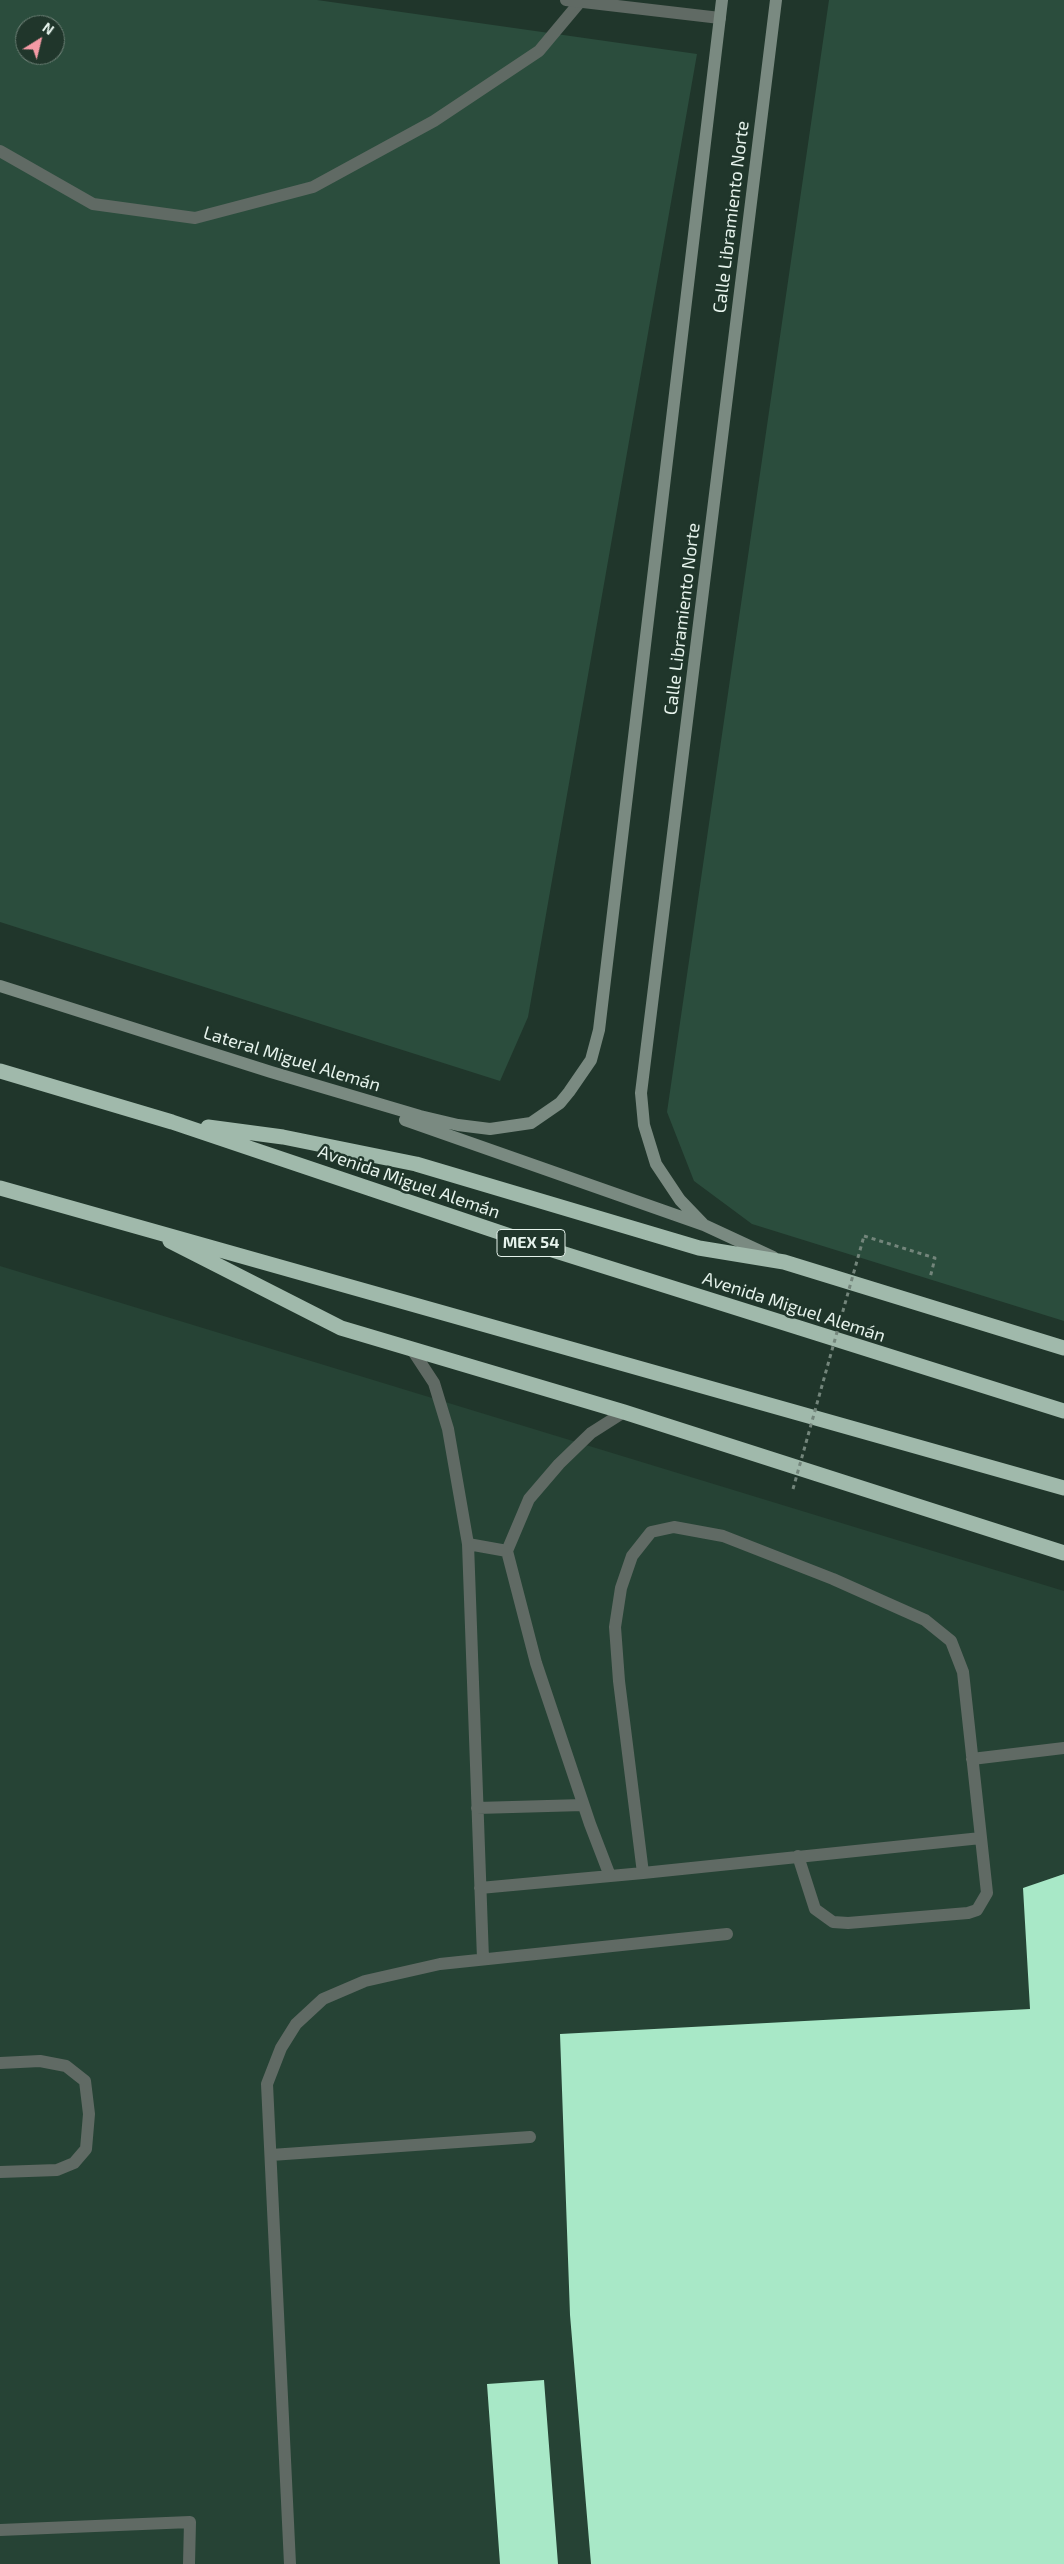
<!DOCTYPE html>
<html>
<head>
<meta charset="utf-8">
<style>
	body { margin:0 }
	#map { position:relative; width:1064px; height:2564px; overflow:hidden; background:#20362b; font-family:"Exo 2",sans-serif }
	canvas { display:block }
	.north { position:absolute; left:15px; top:15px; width:50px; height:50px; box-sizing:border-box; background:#20362b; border:1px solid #6f8278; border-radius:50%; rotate:36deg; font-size:14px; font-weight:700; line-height:20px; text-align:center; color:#e6f3ec }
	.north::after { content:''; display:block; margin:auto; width:18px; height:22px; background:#f49aa5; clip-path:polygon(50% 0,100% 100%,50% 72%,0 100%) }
</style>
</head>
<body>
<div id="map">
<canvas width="1064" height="2564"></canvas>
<div class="north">N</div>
</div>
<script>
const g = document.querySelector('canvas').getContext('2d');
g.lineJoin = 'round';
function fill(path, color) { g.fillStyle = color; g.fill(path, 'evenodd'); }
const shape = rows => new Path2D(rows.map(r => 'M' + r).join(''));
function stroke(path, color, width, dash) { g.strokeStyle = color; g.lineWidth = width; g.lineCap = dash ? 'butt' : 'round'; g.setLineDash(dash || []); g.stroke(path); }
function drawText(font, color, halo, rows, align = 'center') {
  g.font = font + ' "Exo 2",sans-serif'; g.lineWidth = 5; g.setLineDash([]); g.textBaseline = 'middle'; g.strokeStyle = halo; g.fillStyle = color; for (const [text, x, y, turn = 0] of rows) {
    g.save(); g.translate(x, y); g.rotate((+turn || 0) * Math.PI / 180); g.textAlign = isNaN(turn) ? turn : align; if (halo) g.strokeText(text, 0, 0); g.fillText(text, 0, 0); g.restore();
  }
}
fill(shape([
	[0,1266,1064,1591,1064,2564,0,2564]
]), '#264335');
fill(shape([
	[0,0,317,0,697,54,528,1017,500,1081,0,922],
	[25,25,55,25,55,55,25,55],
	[829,0,1064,0,1064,1321,752,1224,694,1181,667,1112]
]), '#2b4d3d');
fill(shape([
	[1064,1874,1064,2564,591,2564,570,2315,560,2034,1030,2009,1023,1888],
	[544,2380,558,2564,500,2564,487,2384]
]), '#a8e8c7');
stroke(shape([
	[864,1236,935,1258,930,1278]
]), '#73857b', 3, [4, 4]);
stroke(shape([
	[0,151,93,204,195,218,313,187,434,121,539,51,580,2],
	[411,1348,434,1383,448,1429,468,1544,483,1959],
	[468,1544,507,1551],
	[972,1759,1064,1748],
	[477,1808,583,1805],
	[643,1873,619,1681,615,1627,621,1588,632,1556,651,1532,674,1527,723,1536,833,1579,925,1620,951,1641,963,1672,987,1893,977,1910,968,1913,848,1923,833,1922,815,1909,798,1856],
	[610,1876,590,1824,536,1663,507,1551,529,1499,559,1464,591,1433,624,1412],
	[480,1888,643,1873,981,1838],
	[0,2063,40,2061,66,2066,85,2081,89,2114,86,2149,74,2163,57,2170,0,2172],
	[271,2155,530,2137],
	[0,2530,190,2522,189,2564],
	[290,2564,267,2084,281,2048,296,2024,323,1999,365,1981,440,1964,727,1934]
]), '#606a64', 12);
stroke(shape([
	[566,0,720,18]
]), '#606a64', 12);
stroke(shape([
	[0,986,271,1072,420,1116,458,1125,490,1129,531,1123,560,1103,569,1092,591,1060,599,1030,722,0],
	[405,1120,704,1225,773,1257],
	[704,1225,680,1200,656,1164,644,1125,641,1093,776,0]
]), '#7a8a81', 12);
stroke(shape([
	[0,1071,172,1122,549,1249,1064,1411],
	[208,1127,283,1137,416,1164,699,1248,784,1262,1064,1348],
	[0,1188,1064,1488],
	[170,1241,341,1328,624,1412,1064,1553]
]), '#a0b9ab', 15);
stroke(shape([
	[793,1489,864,1236]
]), '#73857b', 3, [4, 4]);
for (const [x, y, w] of [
	[531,1243,68]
]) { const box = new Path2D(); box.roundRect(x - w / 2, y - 13.5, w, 27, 4); g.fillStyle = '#20362b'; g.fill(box); stroke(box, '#e6f3ec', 1); }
drawText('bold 16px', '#e6f3ec', null, [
	["MEX 54",531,1243]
]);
drawText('18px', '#e6f3ec', '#20362b', [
	["Calle Libramiento Norte",731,217,-83],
	["Calle Libramiento Norte",682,619,-83],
	["Lateral Miguel Alemán",292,1059,17],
	["Avenida Miguel Alemán",409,1182,19],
	["Avenida Miguel Alemán",794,1307,18]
]);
</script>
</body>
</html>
